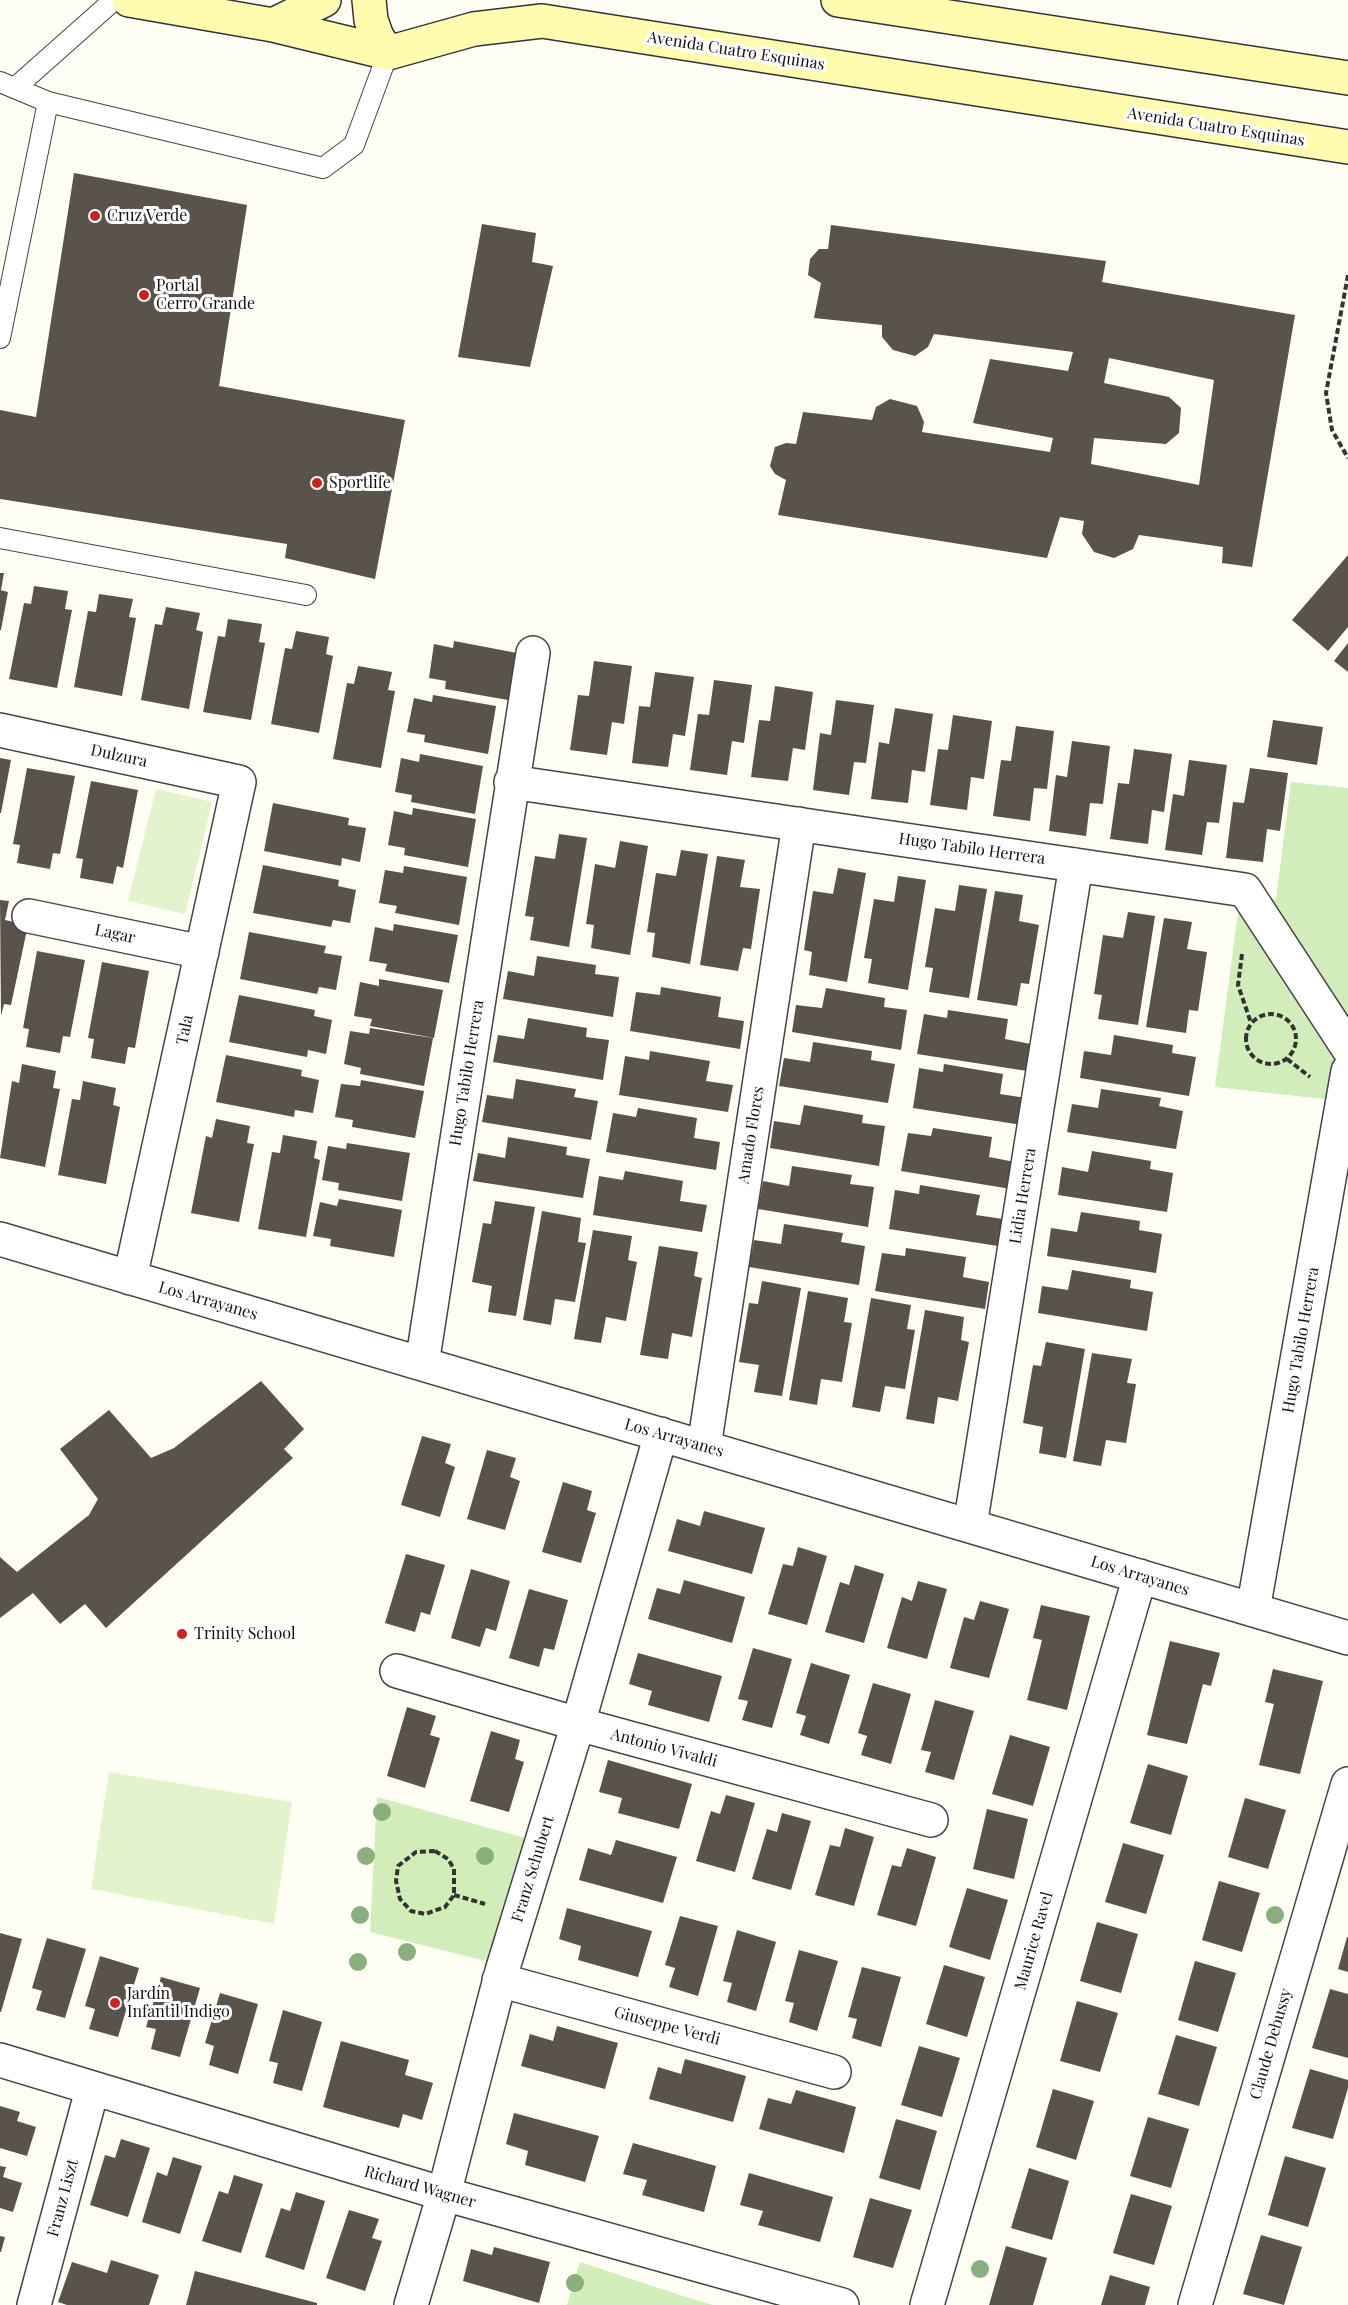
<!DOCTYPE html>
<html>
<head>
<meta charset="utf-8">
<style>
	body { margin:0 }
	canvas { display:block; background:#fffef5 }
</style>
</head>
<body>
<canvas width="1348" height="2305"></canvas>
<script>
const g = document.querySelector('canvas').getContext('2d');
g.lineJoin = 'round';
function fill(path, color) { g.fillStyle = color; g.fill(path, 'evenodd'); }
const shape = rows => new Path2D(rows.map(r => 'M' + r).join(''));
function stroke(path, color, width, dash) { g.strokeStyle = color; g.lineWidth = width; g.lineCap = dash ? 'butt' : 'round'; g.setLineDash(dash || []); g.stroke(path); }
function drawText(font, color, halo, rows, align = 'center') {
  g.font = font + ' "Playfair Display",serif'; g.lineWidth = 6; g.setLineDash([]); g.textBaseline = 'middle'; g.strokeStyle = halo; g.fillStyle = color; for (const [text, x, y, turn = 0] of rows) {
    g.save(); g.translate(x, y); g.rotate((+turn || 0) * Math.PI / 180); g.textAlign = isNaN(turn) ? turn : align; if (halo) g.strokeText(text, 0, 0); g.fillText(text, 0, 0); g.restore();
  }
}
fill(shape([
	[1291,782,1348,788,1348,1055,1333,1100,1215,1087,1240,897,1276,899],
	[377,1797,536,1841,498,1964,370,1932],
	[580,2262,692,2299,713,2305,567,2305]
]), '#d1edba');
fill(shape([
	[156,789,212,802,185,914,128,901],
	[109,1772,292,1802,274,1924,91,1889]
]), '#e3f4cd');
fill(shape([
	[74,173,247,205,219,386,405,420,375,579,285,558,287,544,0,499,0,410,36,417],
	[482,224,536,233,532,262,553,266,530,367,458,357],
	[831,225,1106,261,1102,282,1295,315,1252,567,1222,563,1223,547,1139,535,1133,549,1114,558,1094,552,1082,534,1084,521,1060,517,1047,558,778,515,786,480,775,474,770,466,775,447,786,443,796,444,803,412,872,420,876,407,890,399,917,406,924,422,922,432,1050,452,1053,438,973,423,990,359,1068,371,1073,352,934,334,928,347,915,356,893,350,882,337,882,325,814,318,821,283,808,275,810,259,819,249,828,249],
	[1109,358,1214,380,1199,485,1091,464,1094,438,1166,444,1179,433,1181,408,1169,397,1104,383],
	[1348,555,1348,627,1328,651,1292,620],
	[0,573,4,573,1,590,0,590],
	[34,586,68,591,65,609,72,610,57,688,9,679,24,603,31,604],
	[0,590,8,592,1,630,0,630],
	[99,594,133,599,129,617,136,618,122,696,74,687,88,611,96,612],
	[166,607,200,613,196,630,203,632,189,709,141,700,155,624,162,625],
	[228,619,262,624,259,642,265,643,251,720,203,712,218,636,225,637],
	[296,631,329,637,326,654,333,656,319,733,271,724,285,648,292,649],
	[454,641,517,653,508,700,445,689,446,681,429,678,434,644,453,648],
	[1348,643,1348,672,1334,661],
	[594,661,632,666,624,724,612,722,607,755,570,750,578,695,589,696],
	[358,666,392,672,388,690,395,691,381,768,333,759,347,683,354,684],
	[655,672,694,677,685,736,673,734,668,767,632,763,639,706,650,707],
	[714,680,752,685,744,743,732,741,727,775,690,770,698,714,709,715],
	[775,686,813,692,805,750,793,748,788,781,751,777,759,720,770,721],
	[433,695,496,706,488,754,424,742,425,735,407,732,414,698,432,702],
	[836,700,874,705,866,763,854,762,849,795,813,790,820,733,831,735],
	[895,708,933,714,925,772,912,770,908,803,871,799,879,742,889,744],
	[953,715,992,721,984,779,971,777,967,810,930,805,938,749,948,750],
	[1273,720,1323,727,1317,765,1267,757],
	[1016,726,1054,731,1047,789,1034,788,1030,821,993,816,1001,760,1011,761],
	[1072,741,1110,746,1103,804,1090,803,1086,836,1049,831,1056,775,1067,777],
	[1134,749,1172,754,1164,812,1152,810,1148,844,1110,839,1118,783,1129,784],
	[420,754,483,766,475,814,411,802,412,795,395,792,401,758,419,762],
	[0,758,11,760,1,813,0,813],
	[1189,760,1227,765,1219,823,1207,822,1202,855,1165,850,1173,794,1184,796],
	[27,768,75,776,60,854,53,853,50,869,17,863,20,845,13,844],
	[1250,768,1288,773,1280,831,1267,829,1263,862,1226,858,1233,802,1244,803],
	[91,781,138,790,123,868,117,866,113,884,80,878,83,859,76,858],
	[273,803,349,818,348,825,366,828,360,862,342,858,341,866,264,851],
	[413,808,476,819,468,867,404,855,405,848,388,845,394,811,412,815],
	[559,834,587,838,569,947,530,940,534,917,525,916,535,856,555,859],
	[620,841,648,846,630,955,591,948,594,925,586,924,595,864,615,868],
	[681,850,708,854,690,964,652,957,655,933,647,932,656,873,676,876],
	[717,856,745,860,740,887,760,889,751,949,743,948,738,971,700,965],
	[263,865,339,880,338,886,356,890,350,923,333,920,331,927,253,913],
	[404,866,467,877,459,925,395,913,397,906,379,903,385,870,403,873],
	[838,868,866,873,847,982,809,975,812,952,804,950,813,891,833,894],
	[898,876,926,880,908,990,868,983,872,959,864,958,874,899,894,902],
	[959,885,987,889,969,998,929,992,933,968,925,967,935,908,955,911],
	[995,891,1023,895,1019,921,1039,925,1029,984,1021,983,1017,1006,977,1000],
	[0,900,9,901,5,920,28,925,11,1005,4,1004,1,1016],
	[1128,912,1155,916,1138,1025,1098,1019,1102,995,1094,994,1103,935,1123,938],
	[1164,918,1192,922,1187,949,1207,952,1198,1011,1189,1010,1186,1033,1146,1027],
	[394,924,458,935,449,983,385,971,387,964,369,961,375,927,393,931],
	[249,932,326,946,324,953,342,956,336,990,319,987,317,994,240,979],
	[37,951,85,960,70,1037,63,1036,60,1053,26,1047,29,1029,23,1028],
	[537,956,596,965,595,974,619,977,613,1017,503,999,508,971,534,976],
	[102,962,149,971,135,1048,128,1047,125,1064,91,1058,94,1039,88,1038],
	[379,979,443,990,434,1038,370,1026,372,1019,354,1016,360,982,379,986],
	[661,987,721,997,718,1017,744,1021,740,1049,630,1031,636,992,660,995],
	[826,988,885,998,884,1007,907,1010,901,1050,792,1032,796,1005,822,1008],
	[239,995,315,1010,314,1016,332,1020,326,1054,308,1050,307,1057,229,1042],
	[948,1010,1008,1019,1005,1039,1031,1044,1027,1071,917,1054,924,1014,947,1018],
	[528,1018,587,1028,586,1037,609,1040,603,1080,493,1062,498,1035,524,1039],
	[370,1028,433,1038,424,1086,360,1074,361,1068,344,1064,350,1031,369,1034],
	[1114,1035,1173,1045,1172,1053,1196,1057,1189,1096,1080,1078,1084,1051,1111,1055],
	[813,1042,872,1051,871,1060,895,1064,888,1103,779,1086,784,1058,810,1062],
	[650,1051,710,1061,706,1081,733,1085,728,1112,619,1095,625,1056,649,1060],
	[226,1055,302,1070,301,1076,319,1080,313,1113,295,1110,294,1117,216,1102],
	[22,1064,56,1071,53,1088,60,1089,45,1167,0,1158,12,1081,19,1083],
	[944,1064,1003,1074,1000,1094,1026,1098,1022,1125,913,1108,919,1068,943,1072],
	[516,1079,576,1089,574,1097,598,1101,591,1140,482,1122,487,1095,513,1099],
	[361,1080,424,1091,415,1138,352,1127,353,1120,335,1117,341,1084,360,1086],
	[83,1081,116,1088,113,1105,120,1107,106,1184,58,1175,72,1099,80,1100],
	[1101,1089,1161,1098,1159,1106,1183,1111,1176,1149,1067,1132,1072,1104,1098,1108],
	[804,1105,863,1115,862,1123,885,1126,879,1166,770,1148,774,1121,800,1125],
	[638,1108,697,1118,694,1138,720,1142,716,1170,606,1152,613,1113,636,1117],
	[216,1119,250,1126,247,1143,254,1144,239,1222,191,1213,206,1136,212,1138],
	[933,1128,992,1137,989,1157,1015,1162,1011,1189,901,1171,908,1133,931,1136],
	[283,1135,317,1141,314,1158,320,1160,306,1237,258,1229,272,1152,280,1153],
	[508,1137,567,1147,566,1155,590,1159,583,1198,473,1181,478,1153,505,1158],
	[347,1143,410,1153,402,1201,338,1190,339,1183,322,1180,328,1146,346,1149],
	[1092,1151,1151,1161,1150,1169,1173,1173,1167,1212,1058,1195,1062,1167,1088,1172],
	[792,1166,852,1175,850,1184,874,1187,868,1227,758,1209,763,1181,789,1186],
	[625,1171,683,1181,680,1201,707,1205,702,1232,593,1215,599,1176,623,1180],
	[920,1185,980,1195,976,1215,1003,1219,998,1246,889,1229,895,1190,919,1194],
	[339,1199,402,1210,394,1257,330,1246,331,1239,313,1236,320,1202,337,1206],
	[495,1201,535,1207,516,1316,488,1312,492,1286,472,1282,483,1223,491,1224],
	[542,1211,581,1218,578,1242,586,1243,575,1302,555,1299,551,1325,523,1320],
	[1081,1212,1140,1221,1139,1230,1162,1234,1156,1273,1047,1256,1051,1228,1077,1232],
	[784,1224,843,1233,841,1242,865,1246,859,1285,749,1267,754,1240,781,1244],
	[593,1230,632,1236,628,1260,637,1262,626,1321,606,1317,601,1343,574,1339],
	[659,1246,698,1252,694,1276,702,1278,692,1337,672,1333,668,1359,640,1355],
	[906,1248,966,1257,963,1277,989,1282,985,1309,875,1291,882,1253,905,1256],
	[1072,1270,1131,1280,1130,1288,1153,1292,1147,1331,1038,1313,1042,1286,1068,1290],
	[762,1281,801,1288,782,1396,754,1392,759,1365,739,1362,749,1303,758,1304],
	[808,1291,848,1298,844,1322,852,1323,842,1382,821,1379,817,1405,789,1400],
	[871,1298,911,1305,907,1329,915,1330,905,1389,885,1386,880,1412,852,1407],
	[925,1310,964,1317,961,1340,969,1342,958,1401,938,1397,934,1424,906,1419],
	[1046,1342,1085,1349,1066,1458,1039,1453,1043,1427,1023,1423,1033,1365,1041,1366],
	[1092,1353,1132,1359,1127,1383,1136,1384,1126,1443,1106,1440,1101,1466,1073,1461],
	[261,1381,304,1429,284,1449,293,1458,106,1628,85,1604,60,1624,33,1593,0,1618,0,1557,17,1572,89,1515,98,1499,60,1449,109,1410,151,1458,174,1448],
	[422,1436,451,1444,445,1463,455,1467,440,1517,401,1505],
	[487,1450,516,1458,510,1477,520,1481,505,1530,467,1519],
	[563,1482,592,1491,587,1510,596,1513,581,1563,542,1552],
	[704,1511,765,1528,752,1574,668,1551,677,1519,700,1526],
	[798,1547,827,1556,807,1625,768,1614,783,1564,793,1566],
	[406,1554,445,1565,430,1615,421,1612,415,1632,385,1623],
	[855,1565,884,1574,864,1643,825,1632,840,1582,849,1585],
	[471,1569,510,1581,496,1631,486,1628,480,1647,451,1638],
	[684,1580,745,1597,732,1643,648,1619,657,1588,680,1594],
	[918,1581,947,1589,927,1659,887,1648,902,1597,912,1601],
	[529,1589,568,1600,554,1650,544,1648,539,1667,509,1658],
	[980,1601,1009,1609,989,1678,950,1668,964,1617,974,1620],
	[1041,1605,1090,1616,1067,1710,1027,1700,1042,1640,1033,1638],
	[1170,1641,1220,1653,1211,1686,1203,1684,1187,1744,1147,1735],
	[753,1648,792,1659,772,1728,742,1720,748,1701,738,1699],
	[638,1653,722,1676,709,1722,648,1705,652,1691,629,1684],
	[811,1663,850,1675,829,1744,800,1735,806,1716,796,1713],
	[1273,1669,1323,1681,1300,1774,1259,1765,1274,1704,1265,1702],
	[873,1683,911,1694,891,1764,861,1755,867,1736,858,1733],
	[935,1700,974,1711,954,1780,925,1772,931,1752,921,1750],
	[407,1707,436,1716,430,1735,440,1738,425,1788,387,1776],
	[491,1731,520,1740,515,1759,524,1762,509,1812,470,1801],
	[1010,1735,1050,1747,1033,1806,992,1794],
	[608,1760,692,1784,679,1829,618,1813,622,1798,599,1792],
	[1148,1764,1188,1776,1171,1835,1130,1823],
	[726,1795,755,1803,735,1872,696,1861,711,1811,720,1814],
	[1245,1798,1286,1810,1268,1869,1228,1857],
	[987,1809,1028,1819,1014,1879,973,1869],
	[782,1813,811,1821,791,1890,752,1879,767,1829,777,1832],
	[845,1828,874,1837,854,1906,815,1895,830,1845,840,1847],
	[616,1840,677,1857,663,1903,579,1880,588,1848,611,1855],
	[1123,1843,1164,1855,1146,1914,1105,1902],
	[907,1848,936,1857,916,1926,877,1915,892,1865,901,1867],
	[1219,1881,1260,1893,1242,1952,1202,1940],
	[967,1888,1008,1900,990,1960,949,1947],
	[567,1908,652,1931,638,1977,578,1960,581,1946,559,1939],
	[680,1916,718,1926,698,1996,669,1987,675,1968,665,1965],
	[1097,1922,1138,1934,1121,1993,1080,1981],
	[737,1930,776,1942,756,2011,727,2002,732,1983,723,1981],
	[0,1933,22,1939,1,2012,0,2012],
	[1347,1937,1348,1937,1348,1972,1338,1969],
	[47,1938,86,1949,65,2018,36,2010,42,1991,32,1988],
	[799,1950,838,1961,817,2031,789,2022,794,2003,785,2001],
	[100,1956,139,1968,118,2037,89,2029,95,2009,85,2006],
	[1195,1961,1236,1973,1218,2032,1178,2020],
	[944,1965,985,1977,967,2037,926,2024],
	[862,1967,901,1977,881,2047,852,2038,857,2019,848,2017],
	[161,1977,200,1988,180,2057,151,2049,156,2029,146,2027],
	[1330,1989,1348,1994,1348,2058,1312,2048],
	[220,1993,258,2004,238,2074,209,2065,214,2046,205,2043],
	[1077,2001,1118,2013,1100,2072,1060,2061],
	[283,2010,322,2022,302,2091,273,2083,278,2063,269,2061],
	[557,2026,618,2043,605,2089,521,2066,530,2034,553,2041],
	[1176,2035,1217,2047,1199,2106,1158,2094],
	[341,2041,409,2060,405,2075,433,2083,422,2120,403,2114,399,2128,323,2107],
	[919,2046,960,2058,942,2117,901,2105],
	[685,2059,746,2076,733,2122,649,2099,658,2067,681,2074],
	[1310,2069,1348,2080,1348,2088,1333,2139,1292,2128],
	[1053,2089,1094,2101,1076,2160,1036,2147],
	[796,2090,856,2107,844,2153,759,2129,768,2098,791,2104],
	[0,2106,20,2112,17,2121,36,2127,27,2156,0,2148],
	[514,2113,599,2136,585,2182,525,2165,528,2151,506,2144],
	[1148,2117,1189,2129,1171,2188,1130,2176],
	[896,2119,937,2131,920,2190,879,2178],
	[121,2139,150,2148,128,2217,90,2205,105,2155,115,2158],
	[633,2143,716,2166,704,2212,642,2195,647,2180,623,2174],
	[1285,2156,1326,2168,1308,2227,1268,2215],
	[173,2157,202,2166,180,2234,142,2222,157,2172,167,2176],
	[0,2166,6,2167,3,2177,22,2183,13,2212,0,2208],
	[1029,2168,1069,2181,1052,2240,1011,2228],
	[749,2173,833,2197,820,2242,758,2225,763,2211,740,2205],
	[234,2175,263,2184,241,2253,202,2241,219,2191,228,2194],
	[296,2192,325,2201,304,2270,265,2257,281,2208,290,2211],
	[1131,2194,1172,2206,1154,2265,1113,2253],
	[870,2198,912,2210,893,2268,853,2257],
	[349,2210,379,2219,372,2238,382,2241,365,2291,326,2278],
	[1261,2235,1302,2247,1284,2305,1243,2294],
	[0,2236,5,2237,1,2252,0,2252],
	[1006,2246,1047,2258,1033,2305,989,2305],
	[494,2247,550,2262,539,2303,463,2281,471,2249,492,2255],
	[111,2260,159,2275,149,2305,67,2305,58,2302,72,2262,107,2273],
	[195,2271,317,2303,317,2305,186,2305],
	[1110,2275,1150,2287,1145,2305,1101,2305]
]), '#5a534c');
const lane = shape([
	[0,82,48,102,0,338],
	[16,87,114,0],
	[48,102,323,168,354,145,388,53],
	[0,538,306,595]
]);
const street = shape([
	[0,730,239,782,130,1278],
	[511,782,1245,890,1348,1048],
	[29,916,202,952],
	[0,1239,1348,1638],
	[422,1364,533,653],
	[704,1447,799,824],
	[970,1526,1076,865],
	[1253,1610,1348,1071],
	[397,1671,578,1724,931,1820],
	[499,1980,834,2072],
	[0,2060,444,2194,842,2305],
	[34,2305,92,2090],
	[411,2305,444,2194,502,1971,578,1724,661,1434],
	[927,2305,1140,1576],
	[1195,2305,1348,1784]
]);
const secondary = shape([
	[129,0,273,25,388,53,474,29,542,21,1348,147],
	[369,0,371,20,377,37,388,53],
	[838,0,1348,78],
	[273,25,324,0]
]);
stroke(lane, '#444', 22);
stroke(street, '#444', 36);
stroke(secondary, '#333', 36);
stroke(shape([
	[1348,275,1326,393,1332,430,1348,458],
	[1242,954,1238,985,1251,1023],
	'1246 1039a25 25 0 1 1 50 0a25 25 0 1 1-50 0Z',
	[1287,1059,1310,1077],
	[435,1851,448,1859,454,1869,454,1895,445,1907,425,1914,411,1911,400,1899,396,1881,398,1866,416,1852,435,1851],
	[454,1895,485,1904]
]), '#333', 4, [6, 3]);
stroke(lane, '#fff', 20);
stroke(street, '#fff', 33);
stroke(secondary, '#fffcb0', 33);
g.fillStyle = '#88af7d';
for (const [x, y] of [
	[382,1812],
	[366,1856],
	[485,1856],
	[360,1915],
	[1275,1915],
	[407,1952],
	[358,1962],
	[980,2269],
	[575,2283]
]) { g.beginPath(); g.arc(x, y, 9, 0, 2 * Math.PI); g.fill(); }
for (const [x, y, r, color] of [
	[95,216,6,"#cb241e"],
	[144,295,6,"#cb241e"],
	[317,483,6,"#cb241e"],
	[182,1634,6,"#cb241e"],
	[115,2003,6,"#cb241e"]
]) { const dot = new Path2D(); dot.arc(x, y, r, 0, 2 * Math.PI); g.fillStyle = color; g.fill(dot); stroke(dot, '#fff', 2); }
drawText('16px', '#111', '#fff', [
	["Avenida Cuatro Esquinas",736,51,9],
	["Avenida Cuatro Esquinas",1216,127,9],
	["Dulzura",119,756,12],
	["Hugo Tabilo Herrera",972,849,8],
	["Lagar",115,934,12],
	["Tala",185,1030,-78],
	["Hugo Tabilo Herrera",467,1073,-81],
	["Amado Flores",751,1135,-81],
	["Lidia Herrera",1023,1196,-81],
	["Los Arrayanes",208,1301,16],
	["Hugo Tabilo Herrera",1301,1340,-80],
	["Los Arrayanes",674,1438,16],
	["Los Arrayanes",1140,1576,17],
	["Antonio Vivaldi",664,1748,15],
	["Franz Schubert",533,1869,-73],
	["Maurice Ravel",1034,1941,-74],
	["Giuseppe Verdi",667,2026,15],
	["Claude Debussy",1271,2044,-74],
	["Richard Wagner",420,2187,16],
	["Franz Liszt",63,2198,-75]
]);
drawText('16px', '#111', '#fff', [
	["Cruz Verde",107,216],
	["Portal",156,286],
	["Cerro Grande",156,304],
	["Sportlife",329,483],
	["Trinity School",194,1634],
	["Jardín",127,1994],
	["Infantil Indigo",127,2012]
], 'left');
</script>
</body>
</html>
